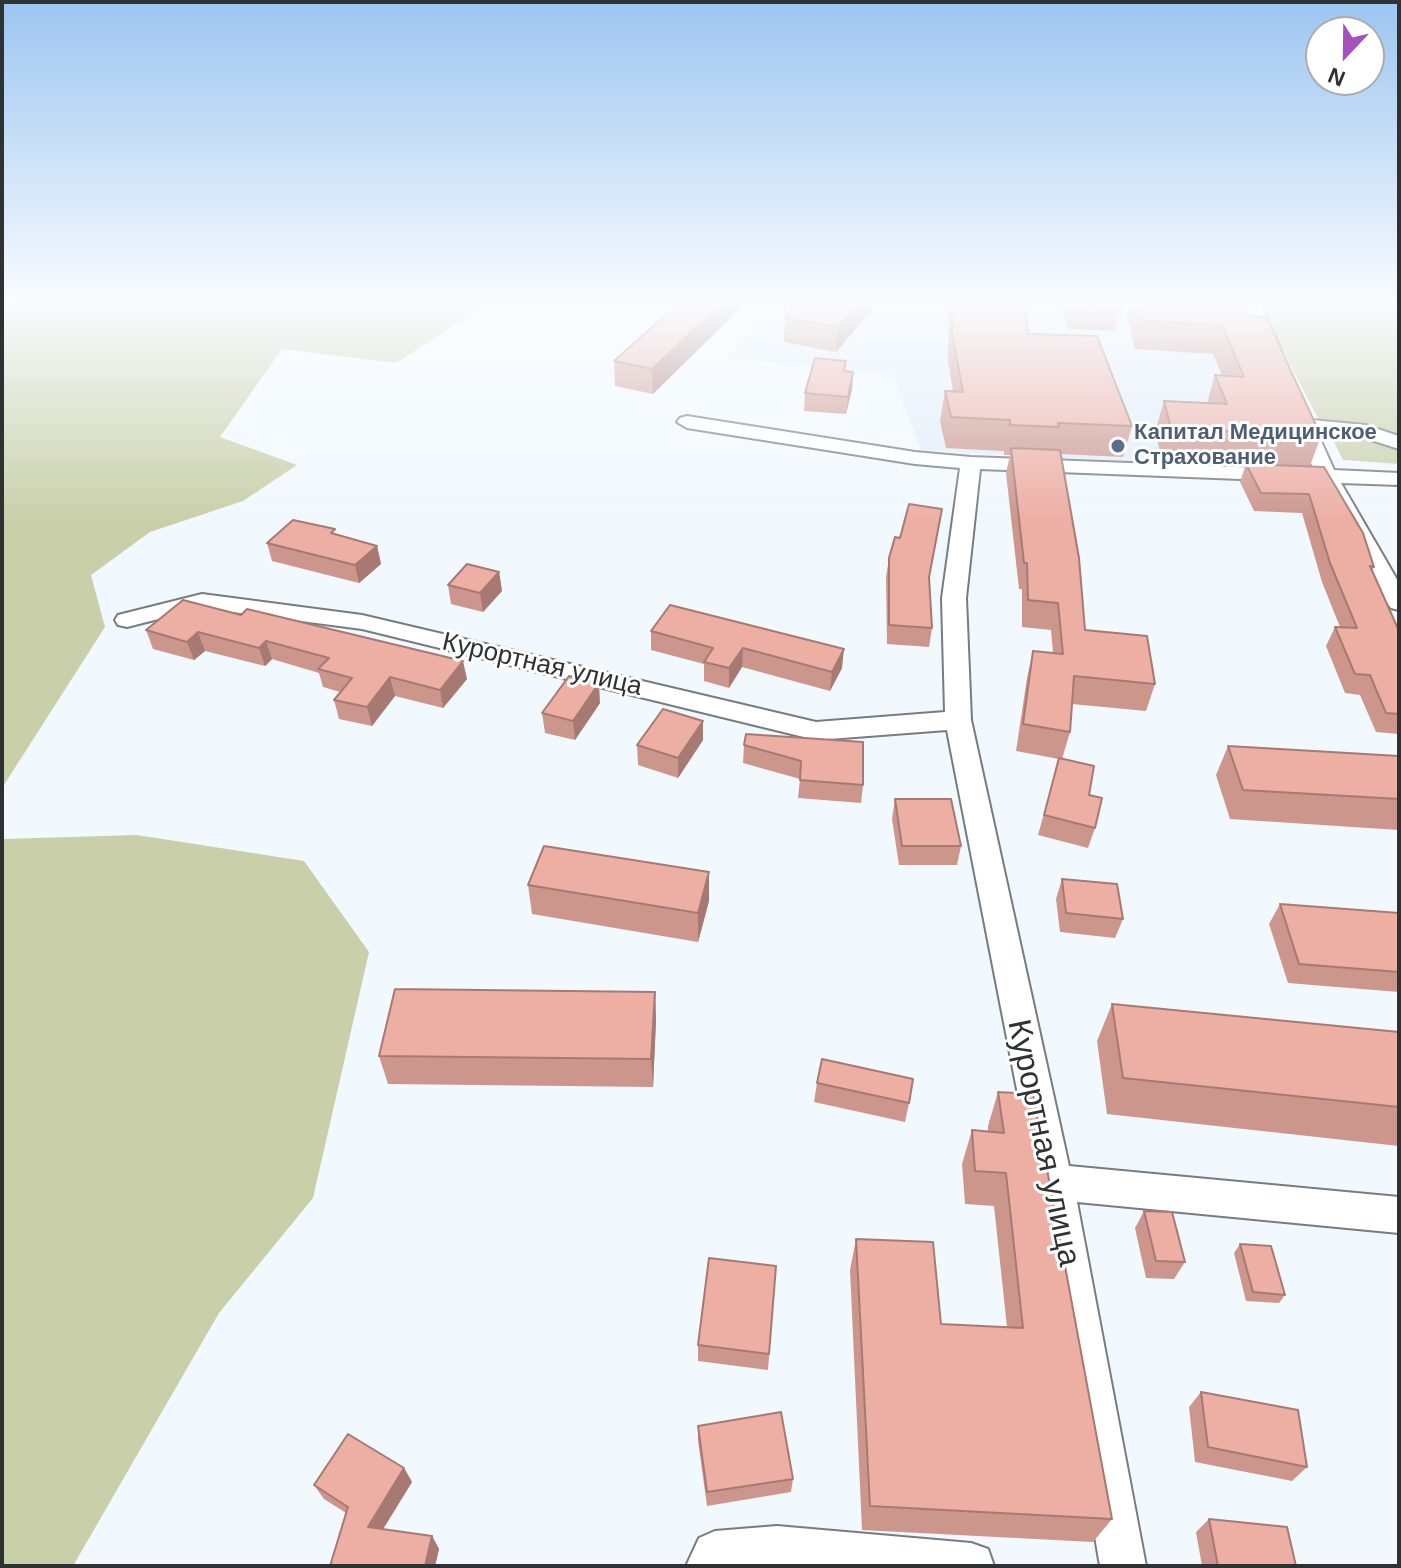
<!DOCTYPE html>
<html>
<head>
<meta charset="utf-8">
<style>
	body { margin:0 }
	#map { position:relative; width:1401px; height:1568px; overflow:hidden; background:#f2f9fe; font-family:Arial,sans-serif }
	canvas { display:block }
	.frame { position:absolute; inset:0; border:4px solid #2f3133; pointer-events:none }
	.north { position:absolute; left:1305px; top:16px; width:80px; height:80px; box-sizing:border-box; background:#fff; border:2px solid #acadad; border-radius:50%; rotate:202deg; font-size:22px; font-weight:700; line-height:32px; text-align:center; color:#2f3133 }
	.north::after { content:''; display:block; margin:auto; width:28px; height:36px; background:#a64fbd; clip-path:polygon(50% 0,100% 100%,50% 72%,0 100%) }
</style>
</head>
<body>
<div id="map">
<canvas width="1401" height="1568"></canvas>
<div class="frame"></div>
<div class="north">N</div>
</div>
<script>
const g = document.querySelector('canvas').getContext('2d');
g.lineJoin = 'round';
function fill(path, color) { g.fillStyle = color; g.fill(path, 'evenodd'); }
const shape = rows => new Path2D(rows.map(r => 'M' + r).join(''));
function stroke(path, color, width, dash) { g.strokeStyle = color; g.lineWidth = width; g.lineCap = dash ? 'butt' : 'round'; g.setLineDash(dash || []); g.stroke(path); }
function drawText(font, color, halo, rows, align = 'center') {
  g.font = font + ' Arial,sans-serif'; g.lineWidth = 6; g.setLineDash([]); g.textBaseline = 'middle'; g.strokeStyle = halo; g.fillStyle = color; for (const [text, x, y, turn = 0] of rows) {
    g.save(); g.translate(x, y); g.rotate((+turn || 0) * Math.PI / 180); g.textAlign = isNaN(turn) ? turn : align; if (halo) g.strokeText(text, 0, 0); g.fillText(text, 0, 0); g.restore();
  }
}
fill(shape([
	[804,303,1241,303,1316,472,921,450,893,375,727,358,765,318,789,319]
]), '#e1eef9');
fill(shape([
	[2,303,488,303,396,363,282,349,220,437,297,465,243,501,150,532,91,575,105,627,2,788],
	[1258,303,1399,303,1399,443,1322,426],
	[1330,434,1359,435,1399,448,1399,464,1343,460],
	[137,835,304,861,369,952,313,1198,219,1313,73,1566,2,1566,2,839]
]), '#c9cfa9');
const street = shape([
	[1244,303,1260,303,1281,350,1278,354,1266,354,1263,350,1244,303],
	[1301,411,1308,413,1312,420,1365,425,1399,436,1399,449,1362,437,1317,432,1334,470,1399,473,1399,485,1341,483,1399,583,1399,610,1391,608,1387,603,1319,482,980,469,966,598,971,720,1069,1166,1399,1197,1399,1233,1077,1202,1146,1566,1100,1566,1035,1182,947,730,816,740,362,629,202,608,127,627,118,625,115,620,118,615,202,594,362,615,816,722,945,712,942,598,960,468,915,464,687,428,677,422,680,418,687,416,915,452,971,457,1314,470,1291,417,1301,411],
	[777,1526,971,1543,988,1549,994,1566,686,1566,699,1538,715,1531,777,1526]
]);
stroke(street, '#767c81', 4);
fill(street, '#fff');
fill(shape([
	[679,303,653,394,615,386,614,361],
	[764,303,873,303,872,309,836,352,784,342,785,318,793,310,764,305],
	[949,303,1024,303,1028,334,1132,426,1123,457,1061,454,1085,630,1155,684,1146,711,1072,704,1070,732,1062,759,1089,795,1095,828,1088,848,1038,835,1059,759,1016,751,1027,678,1033,651,1053,653,1051,630,1022,627,1022,589,1019,589,1006,473,1010,455,1004,455,1004,451,946,448,940,421,945,391,953,391,948,362],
	[1060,303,1120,303,1121,307,1115,331,1068,329],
	[1130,303,1242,303,1321,436,1310,466,1374,567,1372,571,1399,631,1399,734,1376,732,1360,695,1345,693,1326,646,1335,627,1340,627,1322,582,1302,513,1254,511,1240,482,1246,464,1280,465,1162,459,1155,432,1164,401,1207,403,1215,375,1222,375,1213,354,1135,349,1127,316],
	[853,372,852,389,846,414,804,411,805,393],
	[267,543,377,546,381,564,359,583,272,561],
	[889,558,929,579,932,628,929,647,887,644,886,577],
	[499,572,502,591,483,612,451,604,448,585],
	[183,600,467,679,443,708,395,696,372,726,339,719,334,700,340,692,323,687,319,673,272,659,265,666,205,651,194,660,153,649,146,630],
	[670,605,842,668,830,691,742,667,729,688,704,681,704,664,651,650,651,631],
	[600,703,575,740,545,733,542,713],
	[703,721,703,740,678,778,638,765,637,745],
	[863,742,863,785,861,803,798,798,800,779,743,763,744,745],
	[1228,746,1399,756,1399,830,1230,819,1216,775],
	[895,799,961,846,957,865,899,865,892,819],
	[1062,879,1123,919,1115,938,1060,932,1056,899],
	[528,885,709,901,698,942,532,914],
	[1280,904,1399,913,1399,992,1288,983,1269,924],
	[655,992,656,1020,653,1087,388,1084,379,1056],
	[1112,1004,1399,1032,1399,1146,1107,1114,1097,1041],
	[817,1083,909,1103,905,1122,814,1102],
	[998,1092,1112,1519,1093,1542,862,1530,850,1270,856,1239,941,1324,1007,1327,994,1206,965,1204,962,1164,972,1130,988,1132,988,1126],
	[1144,1211,1185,1262,1174,1279,1146,1278,1135,1228],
	[1240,1244,1285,1295,1279,1303,1246,1301,1234,1253],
	[776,1266,768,1370,698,1361,698,1345],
	[1201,1392,1307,1467,1292,1481,1195,1462,1189,1407],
	[698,1426,793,1479,791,1492,707,1506,698,1441],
	[404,1468,412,1482,383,1529,432,1536,439,1549,435,1566,330,1566,346,1513,324,1499,314,1485],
	[1209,1519,1296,1566,1202,1566,1196,1532]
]), '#cc968d');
fill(shape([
	[722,303,746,303,653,394,652,369],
	[859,303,873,303,872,309,836,352,838,327],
	[853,372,852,389,846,414,848,397],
	[377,546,381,564,359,583,355,565],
	[499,572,502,591,483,612,480,593],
	[198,632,205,651,194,660,187,642],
	[266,641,272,659,265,666,259,648],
	[743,648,742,667,729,688,729,668],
	[844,649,842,668,830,691,832,672],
	[463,661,467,679,443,708,440,690],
	[390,677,395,696,372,726,367,707],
	[599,683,600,703,575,740,573,721],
	[703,721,703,740,678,778,678,758],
	[709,872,709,901,698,942,698,913],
	[655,992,656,1020,653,1087,651,1059],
	[404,1468,412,1482,377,1539,368,1527],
	[432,1536,439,1549,435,1566,425,1566]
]), '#a67a73');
const building = shape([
	[679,303,722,303,652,369,614,361,679,303],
	[799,303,859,303,838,327,785,318,799,303],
	[953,303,1024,303,1028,334,1097,336,1132,426,1058,423,1059,427,1010,425,1010,420,951,417,945,391,963,392,952,333,953,303],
	[1072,303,1120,303,1121,307,1073,305,1072,303],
	[1138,303,1242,303,1249,316,1266,317,1321,436,1171,428,1164,401,1227,404,1215,375,1244,377,1222,325,1143,321,1138,303],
	[815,358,846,361,844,371,853,372,848,397,805,393,815,358],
	[1011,448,1060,450,1079,558,1085,630,1147,636,1155,684,1074,676,1070,732,1023,724,1033,651,1063,654,1058,603,1028,600,1027,563,1024,563,1011,448],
	[1246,464,1324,467,1363,533,1374,567,1370,566,1399,631,1399,714,1386,713,1370,675,1355,674,1335,627,1357,628,1330,563,1309,494,1261,493,1246,464],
	[909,504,942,509,929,577,932,628,889,625,889,558,895,537,900,538,909,504],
	[293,520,335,529,331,533,377,546,355,565,267,543,293,520],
	[467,564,499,572,480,593,448,585,467,564],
	[183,600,241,615,247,609,463,661,440,690,390,677,367,707,334,700,352,678,318,669,329,658,266,641,259,648,198,632,187,642,146,630,183,600],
	[670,605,844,649,832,672,743,648,729,668,704,662,713,648,651,631,670,605],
	[569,676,599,683,573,721,542,713,569,676],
	[663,709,703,721,678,758,637,745,663,709],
	[746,734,863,742,863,785,800,780,801,761,744,745,746,734],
	[1228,746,1399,756,1399,799,1243,790,1228,746],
	[1059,758,1094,766,1089,795,1102,798,1095,828,1044,815,1059,758],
	[895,799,951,799,961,846,902,846,895,799],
	[544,846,709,872,698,913,528,885,544,846],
	[1062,879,1117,884,1123,919,1066,913,1062,879],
	[1280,904,1399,913,1399,972,1299,964,1280,904],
	[395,989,655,992,651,1059,379,1056,395,989],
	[1112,1004,1399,1032,1399,1107,1123,1078,1112,1004],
	[822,1059,913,1079,909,1103,817,1083,822,1059],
	[998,1092,1033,1094,1112,1519,870,1506,856,1239,933,1242,941,1324,1023,1328,1006,1173,975,1171,972,1130,1004,1133,998,1092],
	[1144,1211,1172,1212,1185,1262,1156,1261,1144,1211],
	[1240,1244,1271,1246,1285,1295,1253,1292,1240,1244],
	[709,1258,776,1266,769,1354,698,1345,709,1258],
	[1201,1392,1298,1410,1307,1467,1208,1447,1201,1392],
	[781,1412,793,1479,707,1492,698,1426,781,1412],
	[348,1434,404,1468,368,1527,432,1536,425,1566,330,1566,348,1507,314,1485,348,1434],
	[1209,1519,1287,1527,1296,1566,1218,1566,1209,1519]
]);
fill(building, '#edaea4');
stroke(building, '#a67a73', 2);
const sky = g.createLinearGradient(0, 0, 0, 522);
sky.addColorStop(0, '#9cc5f0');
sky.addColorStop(0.58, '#f9fcff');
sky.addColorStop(1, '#f9fcff00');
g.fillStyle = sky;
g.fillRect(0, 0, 1401, 522);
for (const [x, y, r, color] of [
	[1118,446,8,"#5c6f8a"]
]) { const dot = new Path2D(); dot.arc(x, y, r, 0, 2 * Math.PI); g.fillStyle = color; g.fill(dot); stroke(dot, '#fff', 3); }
drawText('bold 22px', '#4e5e75', '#fff', [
	["Капитал Медицинское",1134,433],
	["Страхование",1134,458]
], 'left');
drawText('26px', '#2f3133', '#fff', [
	["Курортная улица",542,665,13]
]);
drawText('32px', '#2f3133', '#fff', [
	["Курортная улица",1043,1143,78]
]);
</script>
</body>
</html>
